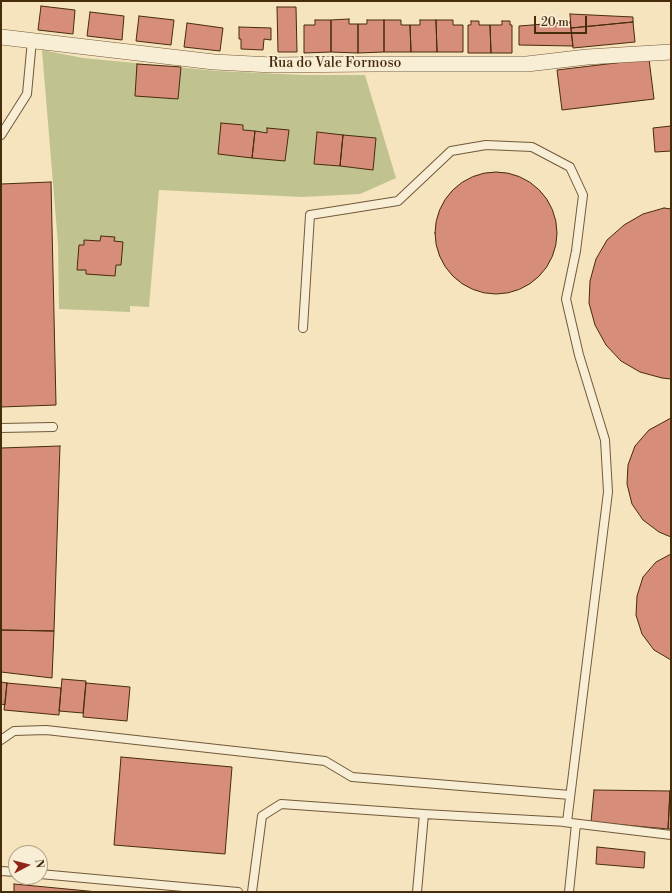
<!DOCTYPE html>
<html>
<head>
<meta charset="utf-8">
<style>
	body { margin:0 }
	#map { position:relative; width:672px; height:893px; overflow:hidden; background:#f5e4be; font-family:"Libre Bodoni",serif }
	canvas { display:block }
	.frame { position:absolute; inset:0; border:2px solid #472b0d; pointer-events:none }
	.north { position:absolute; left:8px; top:845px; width:40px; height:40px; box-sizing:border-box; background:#f8edd5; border:1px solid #b19f85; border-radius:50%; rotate:83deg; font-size:11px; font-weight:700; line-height:16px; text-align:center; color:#472b0d }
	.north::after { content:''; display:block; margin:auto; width:14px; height:18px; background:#8f2418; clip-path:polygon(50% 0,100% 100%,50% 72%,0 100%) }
	.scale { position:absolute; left:534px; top:16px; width:53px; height:18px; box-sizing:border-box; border:2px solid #472b0d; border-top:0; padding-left:5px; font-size:12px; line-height:14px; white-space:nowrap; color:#472b0d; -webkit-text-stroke:3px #f8edd5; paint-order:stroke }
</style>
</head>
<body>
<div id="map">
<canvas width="672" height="893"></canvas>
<div class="frame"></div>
<div class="north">N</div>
<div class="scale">20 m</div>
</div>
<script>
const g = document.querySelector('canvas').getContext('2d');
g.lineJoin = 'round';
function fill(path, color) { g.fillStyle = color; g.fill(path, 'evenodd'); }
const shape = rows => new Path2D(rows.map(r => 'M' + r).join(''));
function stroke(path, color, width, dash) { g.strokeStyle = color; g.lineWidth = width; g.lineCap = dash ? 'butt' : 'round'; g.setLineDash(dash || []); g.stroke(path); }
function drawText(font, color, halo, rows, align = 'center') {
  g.font = font + ' "Libre Bodoni",serif'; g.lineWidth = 3; g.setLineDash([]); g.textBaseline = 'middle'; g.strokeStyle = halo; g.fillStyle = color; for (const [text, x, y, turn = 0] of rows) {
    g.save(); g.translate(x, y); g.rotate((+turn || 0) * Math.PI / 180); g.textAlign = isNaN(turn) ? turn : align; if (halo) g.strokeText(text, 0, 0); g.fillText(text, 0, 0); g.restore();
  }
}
fill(shape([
	[42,50,83,58,218,71,304,75,365,75,396,178,360,194,302,197,159,190,149,307,130,306,130,312,59,309,58,244]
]), '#c0c38f');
const building = shape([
	[41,6,75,10,73,34,38,30,41,6],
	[277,7,296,7,297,52,278,52,277,7],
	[90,12,124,16,122,40,87,36,90,12],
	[570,14,633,17,633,22,571,28,570,14],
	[139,16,174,20,171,45,136,41,139,16],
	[349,19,349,24,358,24,358,53,331,52,331,20,349,19],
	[315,20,331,20,331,52,304,53,304,25,315,25,315,20],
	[367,20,384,20,384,52,358,53,358,24,367,24,367,20],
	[384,20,401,20,401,25,410,25,411,52,384,52,384,20],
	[420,20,436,20,437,52,411,52,410,25,420,25,420,20],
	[436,20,453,20,453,25,463,25,463,52,437,52,436,20],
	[471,21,479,21,479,25,490,25,491,53,468,53,468,25,471,25,471,21],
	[502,21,510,21,510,25,512,25,512,53,491,53,490,25,502,25,502,21],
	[570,22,573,46,519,45,519,26,570,22],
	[633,22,635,42,573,48,571,28,633,22],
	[187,23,223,28,220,51,184,47,187,23],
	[239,27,271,28,271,40,264,39,263,50,241,49,241,39,239,39,239,27],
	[649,59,654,99,562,110,557,70,649,59],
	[137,64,181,67,178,99,135,96,137,64],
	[221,123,243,125,243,130,255,131,252,158,218,154,221,123],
	[671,126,671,151,655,152,653,128,671,126],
	[267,128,289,130,285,161,252,158,255,131,267,133,267,128],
	[317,132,343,135,340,166,314,164,317,132],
	[343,135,376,138,373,170,340,166,343,135],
	'435 233a61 61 0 1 1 122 0a61 61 0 1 1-122 0Z',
	[51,182,56,405,1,407,1,184,51,182],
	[664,208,671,209,671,379,662,378,640,372,621,361,606,345,595,325,589,303,590,281,596,259,607,240,624,225,643,214,664,208],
	[101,236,115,237,114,241,123,242,121,265,116,265,115,276,86,274,86,270,77,270,79,245,84,245,84,240,100,241,101,236],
	[671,418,671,537,659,532,643,520,632,504,627,484,628,465,635,446,649,430,671,418],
	[60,446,54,631,1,630,1,448,60,446],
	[671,554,671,660,654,650,642,634,636,615,637,596,643,577,656,562,671,554],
	[1,630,54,631,52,678,1,672,1,630],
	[62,679,86,681,83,713,59,711,62,679],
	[1,682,7,683,5,705,1,704,1,682],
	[7,683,61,688,59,715,4,710,7,683],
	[86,683,130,687,127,721,83,717,86,683],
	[121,757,232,767,225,854,114,845,121,757],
	[594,790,670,791,668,829,591,822,594,790],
	[670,791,671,791,671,829,668,829,670,791],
	[597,847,645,852,644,868,596,864,597,847],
	[14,884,98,892,14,892,14,884]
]);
fill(building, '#d68d7a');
stroke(building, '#472b0d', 1);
const lane = shape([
	[1,135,27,94,32,40],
	[1,428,53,427],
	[1,740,14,731,46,730,325,761,352,777,570,795],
	[563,822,671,835],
	[1,871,16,872],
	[40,874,238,892],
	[252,892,262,816,281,804,424,814,567,822,608,492,605,440,579,355,566,299,576,251,583,195,570,167,532,147,486,145,451,151,398,201,310,215,303,328],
	[417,892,424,814],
	[569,892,576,824]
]);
const street = shape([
	[1,37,214,62,272,65,374,64,527,64,587,57,671,52]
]);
stroke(lane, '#725939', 10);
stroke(street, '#725939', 16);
stroke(lane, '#f8edd5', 8);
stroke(street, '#f8edd5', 15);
drawText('14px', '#472b0d', '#f8edd5', [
	["Rua do Vale Formoso",335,64]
]);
</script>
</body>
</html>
